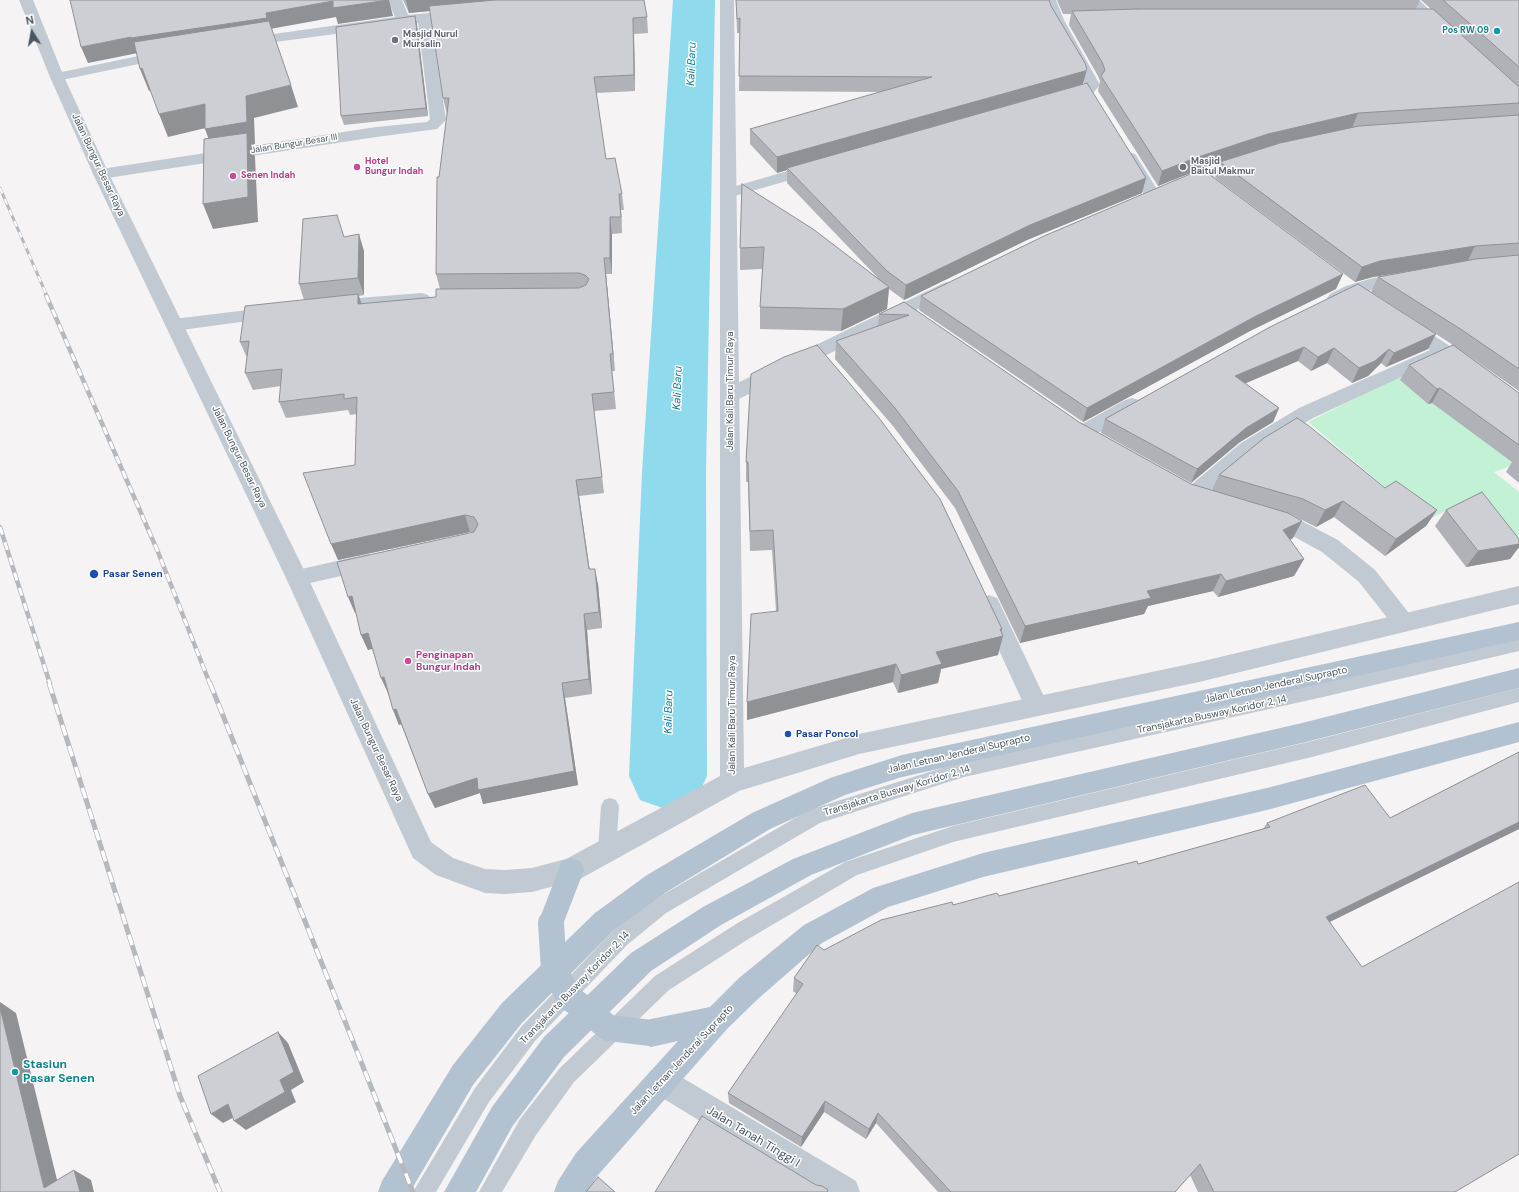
<!DOCTYPE html>
<html>
<head>
<meta charset="utf-8">
<style>
	body { margin:0 }
	#map { position:relative; width:1519px; height:1192px; overflow:hidden; background:#f5f3f3; font-family:"DM Sans",sans-serif }
	canvas { display:block }
	.north { position:absolute; left:12px; top:12px; width:40px; height:40px; -webkit-text-stroke:3px #fff; paint-order:stroke; rotate:349deg; font-size:11px; font-weight:700; line-height:16px; text-align:center; color:#4a5661 }
	.north::after { content:''; display:block; margin:auto; width:14px; height:18px; background:#4a5661; clip-path:polygon(50% 0,100% 100%,50% 72%,0 100%) }
</style>
</head>
<body>
<div id="map">
<canvas width="1519" height="1192"></canvas>
<div class="north">N</div>
</div>
<script>
const g = document.querySelector('canvas').getContext('2d');
g.lineJoin = 'round';
function fill(path, color) { g.fillStyle = color; g.fill(path, 'evenodd'); }
const shape = rows => new Path2D(rows.map(r => 'M' + r).join(''));
function stroke(path, color, width, dash) { g.strokeStyle = color; g.lineWidth = width; g.lineCap = dash ? 'butt' : 'round'; g.setLineDash(dash || []); g.stroke(path); }
function drawText(font, color, halo, rows, align = 'center') {
  g.font = font + ' "DM Sans",sans-serif'; g.lineWidth = 3; g.setLineDash([]); g.textBaseline = 'middle'; g.strokeStyle = halo; g.fillStyle = color; for (const [text, x, y, turn = 0] of rows) {
    g.save(); g.translate(x, y); g.rotate((+turn || 0) * Math.PI / 180); g.textAlign = isNaN(turn) ? turn : align; if (halo) g.strokeText(text, 0, 0); g.fillText(text, 0, 0); g.restore();
  }
}
fill(shape([
	[1408,372,1519,463,1494,472,1519,492,1519,550,1467,501,1425,521,1308,422]
]), '#c3f1d5');
fill(shape([
	[673,0,715,0,706,472,707,776,696,800,668,810,640,800,629,776,642,472,673,0]
]), '#90daee');
fill(shape([
	[1519,637,1519,651,1323,697,964,777,820,823,666,913,627,945,535,1041,489,1102,436,1192,413,1192,475,1088,521,1027,613,931,652,901,809,810,964,761,1323,683,1519,637],
	[1519,688,1519,702,1312,757,953,842,857,875,750,938,669,990,574,1082,536,1135,502,1192,479,1192,520,1119,560,1068,655,976,736,924,845,862,953,826,1312,741,1519,688],
	[610,798,616,800,619,806,616,851,614,857,607,860,600,857,598,851,601,806,604,800,610,798]
]), '#c1cad2');
fill(shape([
	[388,0,402,0,408,15,461,10,466,11,468,14,466,17,461,18,431,21,446,120,437,129,376,137,101,179,95,177,93,174,95,171,101,169,376,127,427,122,430,119,418,23,245,46,240,45,238,42,240,39,245,38,395,17,388,0],
	[1042,0,1056,0,1064,20,1100,85,1093,93,1061,101,1056,100,1054,97,1056,94,1083,87,1085,84,1050,20,1042,0],
	[1404,0,1419,0,1448,27,1450,30,1448,33,1438,33,1404,0],
	[167,50,172,51,174,54,172,57,57,81,52,80,50,77,52,74,57,73,167,50],
	[1129,152,1135,154,1137,157,1160,194,1158,197,1152,199,1146,197,1144,194,1121,157,1123,154,1129,152],
	[1246,156,1252,158,1254,161,1252,164,1180,188,1174,186,1172,183,1174,180,1246,156],
	[815,163,821,165,823,168,821,171,728,198,722,196,720,193,722,190,815,163],
	[1404,274,1410,275,1413,279,1410,283,1374,289,1336,304,1330,302,1327,298,1330,294,1346,286,1373,278,1404,274],
	[946,282,952,284,955,288,952,292,737,400,730,402,723,400,720,395,723,390,946,282],
	[422,293,428,295,431,299,428,303,332,312,326,310,323,306,326,302,332,300,422,293],
	[272,307,278,309,281,313,278,317,174,331,168,329,165,325,168,321,174,319,272,307],
	[1406,319,1412,321,1474,362,1476,366,1474,370,1467,372,1460,370,1442,358,1313,418,1255,453,1199,500,1192,503,1185,500,1182,495,1185,490,1241,443,1299,408,1430,350,1400,329,1397,325,1400,321,1406,319],
	[1132,398,1139,400,1142,405,1139,410,1089,438,1082,440,1075,438,1072,433,1075,428,1125,400,1132,398],
	[1270,510,1294,517,1338,540,1375,570,1412,617,1415,623,1412,629,1404,632,1396,629,1359,582,1322,552,1280,529,1263,524,1260,518,1263,512,1270,510],
	[368,554,376,556,379,562,376,568,297,586,289,584,286,578,289,572,297,570,368,554],
	[989,595,997,598,1000,604,1048,705,1044,712,1036,715,1028,712,1024,705,978,604,981,598,989,595]
]), '#c1cad2');
fill(shape([
	[19,0,33,0,64,77,109,174,308,578,431,842,453,858,485,869,505,870,532,868,566,859,720,776,720,0,734,0,744,768,859,734,1199,662,1519,586,1519,604,1199,682,859,754,739,791,580,879,532,892,505,894,485,893,436,875,413,858,286,578,93,174,50,77,19,0],
	[661,1067,671,1071,856,1181,860,1192,816,1192,651,1091,647,1081,651,1071,661,1067]
]), '#c1cad2');
fill(shape([
	[1519,622,1519,640,902,777,845,795,770,829,665,893,613,931,522,1023,473,1085,410,1192,378,1192,382,1181,453,1065,502,1003,595,913,647,875,752,813,830,778,902,755,1519,622],
	[1519,668,1519,688,1302,743,913,835,811,875,721,925,651,971,564,1057,512,1127,476,1192,444,1192,492,1107,544,1037,631,953,703,907,793,859,912,813,1302,723,1519,668],
	[1519,722,1519,742,1267,810,983,877,888,907,822,943,759,998,727,1029,598,1175,587,1192,554,1192,558,1181,576,1153,678,1041,651,1047,641,1043,637,1033,641,1023,651,1019,710,1007,739,978,804,925,873,888,983,853,1267,788,1519,722],
	[571,858,580,861,584,870,560,932,551,936,542,932,538,923,562,861,571,858]
]), '#b3c2d1');
const railFar2 = shape([
	[0,188,47,296]
]);
const railFar1 = shape([
	[46,295,158,552,210,684],
	[0,527,50,684]
]);
const rail = shape([
	[49,683,180,1096,220,1192],
	[210,683,413,1192]
]);
stroke(railFar2, '#b5b8bd', 3);
stroke(railFar1, '#b5b8bd', 4.5);
stroke(rail, '#b5b8bd', 5);
stroke(railFar2, '#fff', 2, [6]);
stroke(railFar1, '#fff', 3, [8]);
stroke(rail, '#fff', 3.5, [11]);
stroke(shape([
	[551,923,554,970,570,998,609,1028,651,1033]
]), '#b3c2d1', 26);
fill(shape([
	[403,0,644,0,647,17,648,33,634,34,635,91,596,93,606,159,622,194,624,210,621,210,622,233,612,234,612,274,606,274,615,371,612,371,616,409,594,411,604,493,579,496,589,569,598,584,602,628,587,630,592,694,565,698,578,785,483,804,480,793,435,808,428,794,401,724,399,725,372,649,368,650,361,635,356,612,355,613,474,532,470,532,338,560,355,465,357,414,350,415,348,410,286,418,279,402,281,386,253,390,245,373,247,358,240,342,304,300,299,284,344,237,364,251,364,295,359,296,361,304,436,297,440,289,436,274,439,177,447,114,443,98,430,11,409,13],
	[736,0,1049,0,1083,84,1146,178,1142,193,1027,240,904,300,889,289,887,309,841,331,760,329,760,307,762,269,740,270,740,248,742,184,878,278,787,183,787,170,777,173,750,144,750,129,881,92,739,91,740,33,737,33],
	[1057,0,1420,0,1416,9,1431,9,1421,0,1519,0,1519,391,1456,347,1519,393,1519,483,1506,472,1512,462,1432,403,1428,404,1400,380,1409,365,1453,345,1371,292,1378,277,1431,267,1373,277,1355,282,1215,178,1220,163,1193,172,1158,186,1098,91,1100,81,1098,76,1069,25,1071,14,1063,14],
	[1268,147,1233,158,1263,149],
	[415,16,417,25,428,116,344,125,341,116],
	[1336,289,1250,331,1083,422,919,310,921,296],
	[904,302,1079,422,1191,484,1212,490,1219,475,1385,488,1437,510,1426,526,1385,556,1334,517,1316,527,1290,514,1293,538,1290,540,1304,559,1294,576,1218,597,1213,591,1148,606,1144,614,1020,643,955,508,893,426,835,359,836,341,878,326,879,314],
	[1270,327,1428,349,1386,367,1381,363,1368,376,1352,383,1327,363,1311,371,1298,361,1245,383,1279,408,1273,422,1240,442,1191,483,1101,433,1105,419],
	[751,374,1001,632,998,655,941,669,938,683,898,693,893,682,747,720,776,611,772,550,750,551,748,482,746,482,746,462],
	[1446,510,1519,539,1519,547,1510,559,1466,567,1435,526],
	[1519,752,1519,829,1330,922,1455,1192,1198,1192,1190,1175,1175,1192,938,1192,876,1123,866,1139,824,1112,801,1147,729,1103,728,1093,797,994,793,991,794,978,824,950,953,905,999,896,1138,864,1263,829,1267,823,1390,818]
]), '#b0b2b7');
fill(shape([
	[389,0,393,16,338,24,336,17,138,53,88,63,81,47,131,37,333,1],
	[406,0,544,0,409,13],
	[415,16,417,25,428,116,426,108],
	[633,18,634,34,635,91,634,75],
	[142,68,152,90,149,91,140,69],
	[1087,69,1083,84,787,168,787,170,777,173,777,157],
	[291,85,298,107,254,118,255,144,251,145,255,157,258,222,213,229,203,204,213,151,205,129,246,96],
	[205,104,214,126,168,137,159,114],
	[1358,113,1352,128,1263,149,1193,172,1158,186,1162,171,1198,157,1268,134],
	[1146,178,1142,193,1027,240,904,300,906,285,1030,225],
	[619,194,621,210,622,233,621,217],
	[610,217,612,234,612,274,610,258],
	[359,234,364,251,364,295,358,278],
	[1475,246,1467,262,1373,277,1355,282,1362,267,1380,261],
	[604,258,606,274,615,371,613,354],
	[1343,274,1336,289,1250,331,1083,422,1087,408,1256,316],
	[889,287,887,309,841,331,843,309],
	[358,294,364,310,358,304],
	[1436,334,1428,349,1386,367,1394,353],
	[1304,347,1298,361,1230,390,1235,376],
	[1334,348,1327,363,1311,371,1318,357],
	[1389,349,1381,363,1368,376,1352,383,1359,368],
	[1440,388,1432,403,1428,404,1437,389],
	[1279,408,1273,422,1240,442,1191,483,1197,469,1246,428],
	[576,480,579,496,592,585,589,569],
	[1343,501,1334,517,1316,527,1325,510],
	[1437,510,1426,526,1385,556,1396,539],
	[465,515,470,532,338,560,331,544],
	[1302,521,1293,538,1275,547,1283,530],
	[1519,544,1519,547,1510,559,1466,567,1478,551],
	[1304,559,1294,576,1218,597,1226,581],
	[595,569,598,584,602,628,599,612],
	[1221,574,1213,591,1148,606,1144,614,1020,643,1025,626,1147,591],
	[352,596,359,611,355,613,348,597],
	[584,614,587,630,592,694,589,679],
	[1000,629,1002,629,1000,637,1003,636,998,655,941,669,938,683,898,693,901,675,936,652],
	[368,633,374,648,368,650,361,635],
	[896,664,893,682,747,720,747,702],
	[384,677,391,692,388,693,381,678],
	[562,683,565,698,578,785,483,804,480,793,435,808,428,794],
	[396,709,402,724,399,725,393,710],
	[1519,822,1519,829,1313,930,1326,917],
	[0,1002,16,1013,60,1192,44,1188,0,1008],
	[278,1032,288,1043,304,1082,291,1090,296,1102,246,1130,234,1121,280,1080],
	[825,1101,824,1112,801,1147,802,1137],
	[228,1104,240,1114,223,1123,211,1114],
	[878,1113,876,1123,866,1139,869,1129],
	[74,1170,91,1180,94,1192,80,1192]
]), '#909195');
const building = shape([
	[70,0,389,0,333,8,333,1,266,13,267,18,131,38,131,37,81,47,70,0],
	[495,0,644,0,647,17,633,18,634,75,594,77,606,159,615,158,622,194,619,194,621,217,610,217,610,258,604,258,613,354,610,354,614,392,592,394,602,477,576,480,589,569,595,569,599,612,584,614,589,679,562,683,574,771,478,790,477,778,428,794,396,709,393,710,384,677,381,678,368,633,361,635,352,596,348,597,337,562,474,532,478,524,474,517,465,515,331,544,303,473,355,465,357,397,344,399,344,394,279,402,282,369,245,373,249,341,240,342,245,306,358,294,358,304,436,297,436,289,579,288,586,285,589,279,585,275,579,273,436,274,437,177,439,177,449,98,443,98,429,6,495,0],
	[736,0,1049,0,1051,6,1085,63,1087,69,1085,71,777,157,750,129,932,77,739,76,740,18,737,19,736,0],
	[1443,0,1519,0,1519,67,1443,0],
	[1138,9,1433,9,1519,87,1519,103,1358,113,1268,134,1198,157,1162,171,1101,76,1105,70,1102,62,1072,11,1138,9],
	[415,16,426,108,341,116,336,27,415,16],
	[269,21,291,85,246,96,247,122,205,129,205,104,159,114,142,68,140,69,134,42,269,21],
	[1087,83,1146,178,1030,225,906,285,887,271,787,168,1087,83],
	[1519,115,1519,243,1475,246,1380,261,1362,267,1220,162,1280,143,1359,126,1519,115],
	[247,133,248,197,203,204,204,139,247,133],
	[1202,169,1343,274,1256,316,1087,408,921,296,1044,236,1202,169],
	[742,184,813,229,889,287,843,309,760,307,764,247,740,248,742,184],
	[337,215,344,237,359,234,358,278,299,284,303,219,337,215],
	[1519,255,1519,369,1462,330,1378,277,1476,259,1519,255],
	[1358,284,1436,334,1394,353,1389,349,1375,361,1359,368,1334,348,1318,357,1304,347,1235,376,1279,408,1246,428,1197,469,1105,419,1270,327,1358,284],
	[904,302,1079,422,1191,484,1288,513,1302,521,1283,530,1304,559,1226,581,1221,574,1147,591,1151,598,1025,626,958,491,895,408,836,341,909,315,879,314,904,302],
	[817,345,879,418,940,499,1002,629,1000,629,1003,636,936,652,942,664,901,675,896,664,747,702,751,614,778,611,773,530,750,531,748,462,746,462,751,374,784,357,817,345],
	[1453,345,1519,393,1519,445,1440,388,1437,389,1409,365,1453,345],
	[1297,418,1309,426,1385,488,1396,481,1437,510,1396,539,1343,501,1325,510,1303,499,1219,475,1264,438,1297,418],
	[1482,492,1519,539,1519,544,1478,551,1446,510,1482,492],
	[1519,752,1519,822,1326,917,1362,967,1519,882,1519,1154,1455,1192,1214,1192,1200,1164,1175,1192,951,1192,878,1113,869,1129,825,1101,802,1137,728,1093,803,984,794,978,817,945,824,950,881,920,952,902,953,905,997,893,999,896,1137,861,1138,864,1270,827,1267,823,1365,785,1390,818,1519,752],
	[0,1008,44,1188,74,1170,80,1192,0,1192,0,1008],
	[278,1032,294,1072,280,1080,285,1092,234,1121,228,1104,211,1114,198,1076,278,1032],
	[702,1116,816,1185,822,1186,828,1190,827,1192,655,1192,702,1116],
	[598,1177,615,1192,586,1192,598,1177]
]);
fill(building, '#cdcfd5');
stroke(building, '#909195', 1);
for (const [x, y, r, color] of [
	[1497,31,4,"#0f9aa8"],
	[395,40,4,"#6b7280"],
	[357,167,4,"#d1479c"],
	[1183,167,4,"#6b7280"],
	[233,176,4,"#d1479c"],
	[94,574,5,"#1a4fb4"],
	[408,661,4,"#d1479c"],
	[788,734,4,"#1a4fb4"],
	[15,1072,4,"#0f9aa8"]
]) { const dot = new Path2D(); dot.arc(x, y, r, 0, 2 * Math.PI); g.fillStyle = color; g.fill(dot); stroke(dot, '#fff', 1.5); }
drawText('bold 9px', '#0d838f', '#fff', [
	["Pos RW 09",1489,31]
], 'right');
drawText('bold 9px', '#5b616d', '#fff', [
	["Masjid Nurul",403,35],
	["Mursalin",403,45],
	["Masjid",1191,162],
	["Baitul Makmur",1191,172]
], 'left');
drawText('9px', '#4a5661', '#fff', [
	["Jalan Bungur Besar III",294,144,-9]
]);
drawText('bold 9px', '#b23c85', '#fff', [
	["Hotel",365,162],
	["Bungur Indah",365,172],
	["Senen Indah",241,176]
], 'left');
drawText('10px', '#4a5661', '#fff', [
	["Jalan Bungur Besar Raya",98,165,65],
	["Jalan Kali Baru Timur Raya",730,391,-90],
	["Jalan Bungur Besar Raya",239,457,64],
	["Jalan Letnan Jenderal Suprapto",1276,685,-12],
	["Jalan Kali Baru Timur Raya",732,715,-90],
	["Transjakarta Busway Koridor 2, 14",1212,715,-12],
	["Jalan Bungur Besar Raya",376,750,65],
	["Jalan Letnan Jenderal Suprapto",959,754,-13],
	["Transjakarta Busway Koridor 2, 14",897,791,-17],
	["Transjakarta Busway Koridor 2, 14",575,988,-46],
	["Jalan Letnan Jenderal Suprapto",682,1060,-47]
]);
drawText('bold 10px', '#164399', '#fff', [
	["Pasar Senen",103,574],
	["Pasar Poncol",796,734]
], 'left');
drawText('bold 10px', '#b23c85', '#fff', [
	["Penginapan",416,655],
	["Bungur Indah",416,667]
], 'left');
drawText('italic 11px', '#0c7c9b', '#fff', [
	["Kali Baru",692,64,-88],
	["Kali Baru",678,388,-88],
	["Kali Baru",669,712,-89]
]);
drawText('bold 12px', '#0d838f', '#fff', [
	["Stasiun",23,1065],
	["Pasar Senen",23,1079]
], 'left');
drawText('12px', '#4a5661', '#fff', [
	["Jalan Tanah Tinggi I",753,1137,31]
]);
</script>
</body>
</html>
